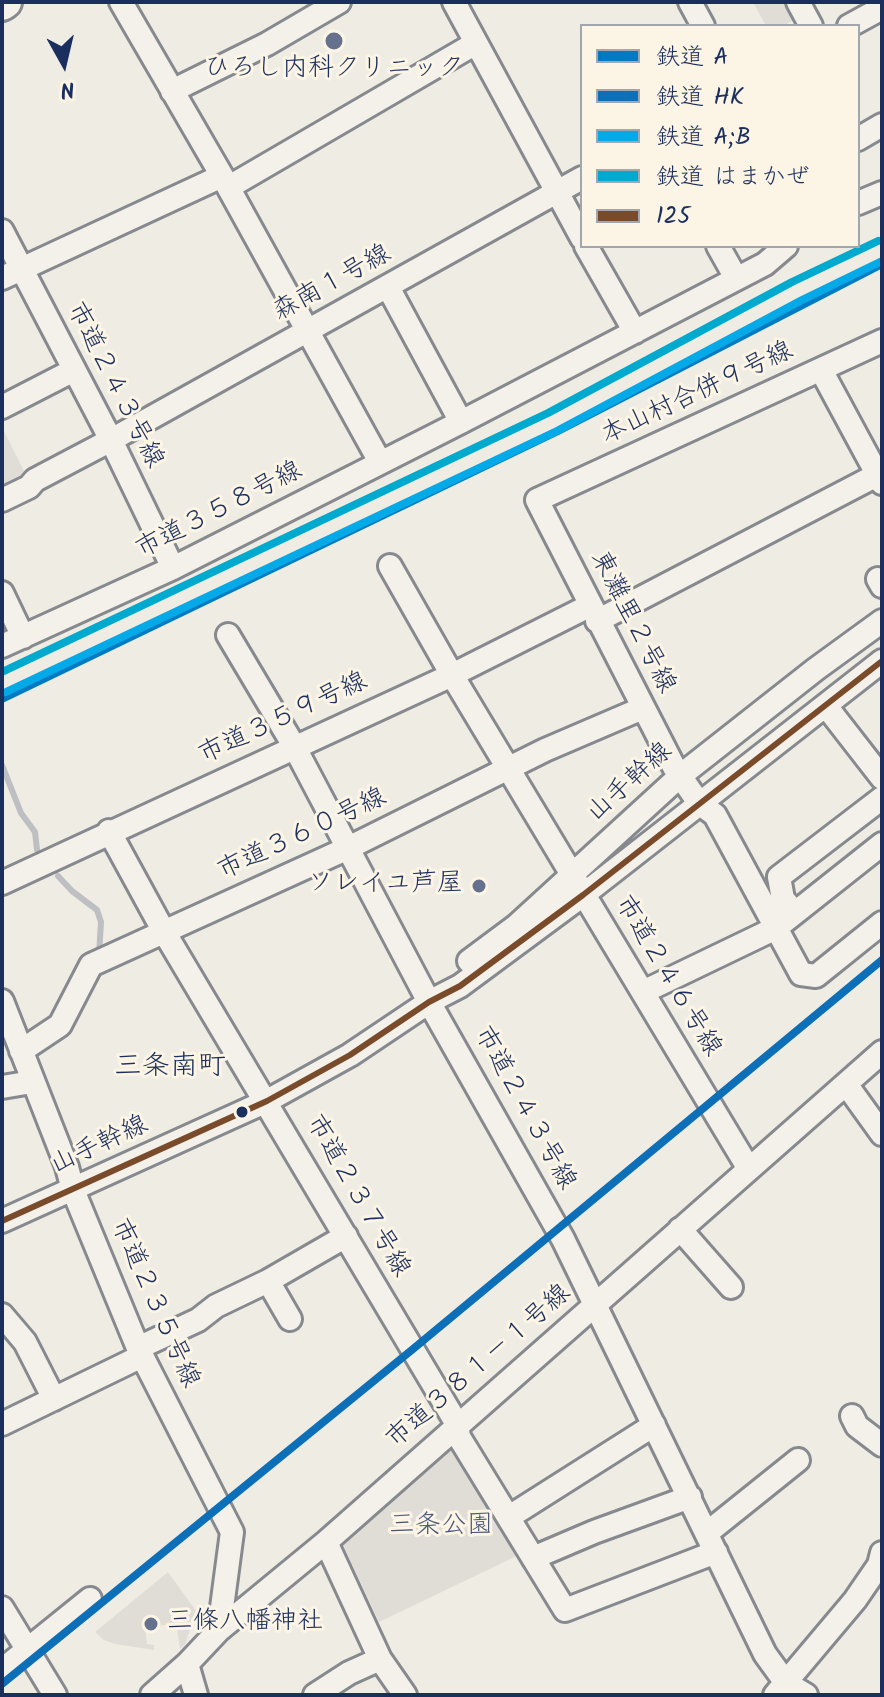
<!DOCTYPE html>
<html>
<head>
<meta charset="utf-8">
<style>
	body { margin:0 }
	#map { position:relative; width:884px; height:1697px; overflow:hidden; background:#efece4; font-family:Kalam,"Klee One",sans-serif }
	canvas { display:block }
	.frame { position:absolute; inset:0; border:4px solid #1b2f5e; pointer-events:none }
	.legend { position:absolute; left:580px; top:24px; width:280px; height:224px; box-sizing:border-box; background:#fcf5e5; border:2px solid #a2a6af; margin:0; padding:10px 14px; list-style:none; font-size:24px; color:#1b2f5e }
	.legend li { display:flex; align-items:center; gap:16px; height:40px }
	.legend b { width:40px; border:2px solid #a2a6af }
	.north { position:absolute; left:24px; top:24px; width:80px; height:80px; -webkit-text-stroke:6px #fcf5e5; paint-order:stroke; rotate:172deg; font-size:22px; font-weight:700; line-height:32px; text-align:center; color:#1b2f5e }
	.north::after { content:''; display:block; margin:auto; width:28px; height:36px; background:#1b2f5e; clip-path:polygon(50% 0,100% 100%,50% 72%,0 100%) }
</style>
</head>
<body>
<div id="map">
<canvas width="884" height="1697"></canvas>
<div class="frame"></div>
<ul class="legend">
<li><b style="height:10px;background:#007ac2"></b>鉄道 A</li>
<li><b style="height:10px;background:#0d6fb8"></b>鉄道 HK</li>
<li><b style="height:10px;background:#04a9e7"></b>鉄道 A;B</li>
<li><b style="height:10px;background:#00a9ce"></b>鉄道 はまかぜ</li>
<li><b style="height:10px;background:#7a4b2a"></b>125</li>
</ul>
<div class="north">N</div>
</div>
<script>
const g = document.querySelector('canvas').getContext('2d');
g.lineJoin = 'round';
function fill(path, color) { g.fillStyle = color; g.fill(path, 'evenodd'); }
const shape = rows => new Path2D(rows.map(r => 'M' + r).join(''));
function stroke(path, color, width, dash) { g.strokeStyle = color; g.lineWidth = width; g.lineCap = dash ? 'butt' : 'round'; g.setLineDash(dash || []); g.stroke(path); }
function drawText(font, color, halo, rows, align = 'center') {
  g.font = font + ' Kalam,"Klee One",sans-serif'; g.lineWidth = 6; g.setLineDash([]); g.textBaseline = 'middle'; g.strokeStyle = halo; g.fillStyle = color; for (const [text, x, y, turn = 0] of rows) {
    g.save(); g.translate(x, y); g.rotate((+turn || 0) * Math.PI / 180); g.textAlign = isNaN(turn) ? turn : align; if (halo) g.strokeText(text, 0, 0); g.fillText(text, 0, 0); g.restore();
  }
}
fill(shape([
	[753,2,785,2,794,20,783,26,766,26],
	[2,427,26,475,24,482,2,494],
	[454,1439,525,1552,379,1622,344,1547,345,1536],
	[168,1572,196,1611,185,1645,180,1649,176,1623,145,1628,147,1644,154,1645,154,1650,115,1644,104,1640,95,1632]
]), '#e0ddd7');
stroke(shape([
	[2,765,21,813,35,832,37,850],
	[58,876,72,891,97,910,101,922,99,955]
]), '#bebfc2', 6);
const minor = shape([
	[121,2,222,176,380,462],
	[454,2,582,238],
	[690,2,703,26],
	[798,2,811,26],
	[849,26,882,8],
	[172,91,267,44,339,2],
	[858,139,882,125],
	[229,187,476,43],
	[858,203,882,193],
	[2,231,111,440,173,568],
	[586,246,635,332],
	[718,246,736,278],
	[2,278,222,176],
	[388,287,461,422],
	[882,341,537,500,674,767,699,803,715,815,801,974,816,976,882,923],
	[821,370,882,483],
	[2,407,74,370],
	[2,500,29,487,35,480,111,440,582,178],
	[390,566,452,675,749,1169],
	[878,579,882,586],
	[2,593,23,637],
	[597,621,877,475],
	[228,635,294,746,429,1002,563,1239,765,1654,786,1683,806,1695],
	[2,646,173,568,461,422,765,264,786,246],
	[826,706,882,778],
	[109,831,163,930,457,1424,459,1437,565,1610,716,1552],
	[2,883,452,675,589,606],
	[795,913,783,899,779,877,882,798],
	[469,961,516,926,680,776,816,669,882,621],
	[643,992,776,928,882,844],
	[2,1001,67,1167,73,1190,138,1348,232,1532,219,1630],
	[21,1051,60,1025,91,965,346,849,545,750,643,708],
	[846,1084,882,1134],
	[2,1087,32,1082],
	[2,1221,267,1101,350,1055,429,1002,460,986,583,895,882,661],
	[680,1229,731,1287],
	[268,1281,290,1319],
	[2,1315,25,1342,54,1399],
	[138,1348,198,1320,216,1306,268,1281,346,1236],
	[852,1416,857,1426,882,1445],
	[2,1424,142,1356],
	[509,1517,654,1425],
	[707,1533,798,1460],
	[326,1542,380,1659,405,1695],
	[533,1558,594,1532,690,1497],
	[2,1608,55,1695],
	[187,1664,196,1695],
	[2,1670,90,1599],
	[152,1695,187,1664,219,1630,326,1542,882,1052],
	[315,1695,349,1673,380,1659],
	[775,1695,855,1600,879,1565,882,1553]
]);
const highway = shape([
	[2,4,5,2]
]);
stroke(minor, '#86898e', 28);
stroke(highway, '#86898e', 38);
stroke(minor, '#f4f1eb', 22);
stroke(highway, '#f4f1eb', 32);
stroke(shape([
	[2,1221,267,1101,350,1055,429,1002,460,986,583,895,882,661]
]), '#7a4b2a', 6);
stroke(shape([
	[2,699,558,431,882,264]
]), '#007ac2', 8);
stroke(shape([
	[2,1684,413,1349,882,960]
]), '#0d6fb8', 8);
stroke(shape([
	[6,692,557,431,802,300,882,261]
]), '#04a9e7', 8);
stroke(shape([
	[2,672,548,413,792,282,878,241]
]), '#00a9ce', 8);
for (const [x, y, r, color] of [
	[334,41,10,"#65718d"],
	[479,886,8,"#65718d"],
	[242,1112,7,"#1b2f5e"],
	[151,1624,8,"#65718d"]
]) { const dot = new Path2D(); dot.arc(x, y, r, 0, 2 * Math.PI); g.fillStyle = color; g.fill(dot); stroke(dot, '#fcf5e5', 3); }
drawText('26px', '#1b2f5e', '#fcf5e5', [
	["ひろし内科クリニック",334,71],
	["ソレイユ芦屋",463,886,"right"],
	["三條八幡神社",167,1624,"left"]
]);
drawText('26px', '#1b2f5e', '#fcf5e5', [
	["森南１号線",333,285,-29],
	["市道２４３号線",113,386,63],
	["本山村合併９号線",698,395,-25],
	["市道３５８号線",220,512,-27],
	["東灘里２号線",631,623,63],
	["市道３５９号線",284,720,-25],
	["山手幹線",631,784,-42],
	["市道３６０号線",303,836,-25],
	["市道２４６号線",666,977,59],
	["市道２４３号線",523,1109,61],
	["山手幹線",100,1147,-25],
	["市道２３７号線",356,1197,60],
	["市道２３５号線",153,1304,66],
	["市道３８１－１号線",480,1368,-41]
]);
drawText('26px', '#49587a', '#fcf5e5', [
	["三条公園",441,1528]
]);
drawText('28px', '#1b2f5e', '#fcf5e5', [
	["三条南町",170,1069]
]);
</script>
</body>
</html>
